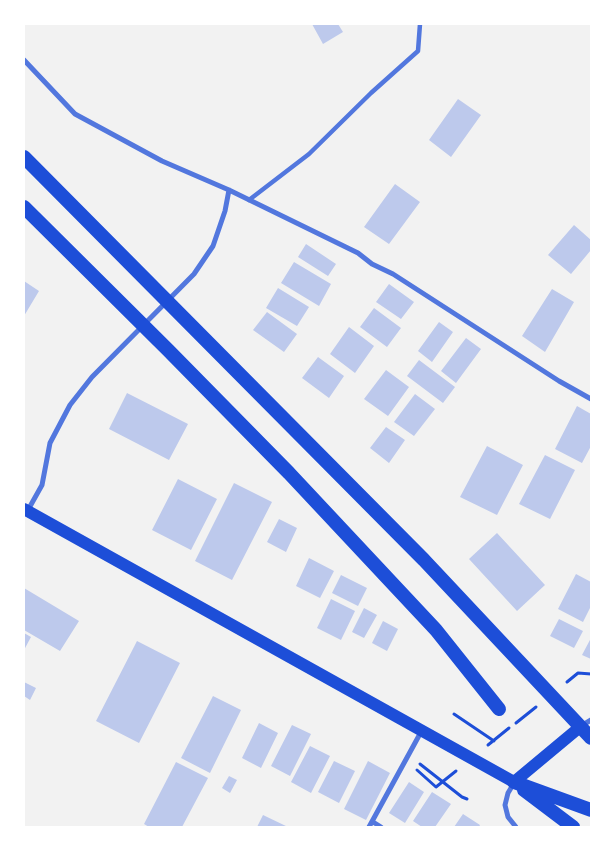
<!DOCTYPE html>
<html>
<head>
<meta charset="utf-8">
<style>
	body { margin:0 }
	#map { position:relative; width:615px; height:851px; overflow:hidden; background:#f2f2f2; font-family:"PT Sans",sans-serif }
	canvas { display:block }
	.frame { position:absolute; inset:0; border:25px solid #fff; pointer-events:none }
</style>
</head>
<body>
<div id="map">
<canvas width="615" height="851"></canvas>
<div class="frame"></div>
</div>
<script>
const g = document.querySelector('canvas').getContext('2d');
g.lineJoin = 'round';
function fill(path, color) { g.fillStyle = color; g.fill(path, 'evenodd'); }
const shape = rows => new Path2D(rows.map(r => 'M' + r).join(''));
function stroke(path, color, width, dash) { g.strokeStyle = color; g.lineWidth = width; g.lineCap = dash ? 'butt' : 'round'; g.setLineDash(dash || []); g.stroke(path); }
fill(shape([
	[312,24,338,24,343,32,323,44],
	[458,99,481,115,451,157,429,140],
	[395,184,420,202,389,244,364,227],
	[574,225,591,240,591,250,571,274,548,255],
	[306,244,336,264,328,276,298,257],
	[294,262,331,284,319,306,281,283],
	[24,281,39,291,24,316],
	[389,284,414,302,401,319,376,302],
	[278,288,309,307,297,326,266,308],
	[552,289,574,302,545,352,522,336],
	[374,308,401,328,387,347,360,327],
	[267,312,297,334,284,352,253,330],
	[439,322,453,332,432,362,418,351],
	[349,327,374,346,355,373,330,354],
	[466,338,481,349,456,383,441,371],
	[318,357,344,376,329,398,302,378],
	[419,360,455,387,443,403,407,376],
	[386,370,409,387,388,416,364,399],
	[127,393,188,424,169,460,109,429],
	[415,394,435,409,414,436,394,422],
	[577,406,591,414,591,446,582,463,555,449],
	[386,427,405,440,389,463,370,448],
	[487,446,523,465,497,515,460,497],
	[545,455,575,470,550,519,519,504],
	[178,479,217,499,191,550,152,530],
	[234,483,272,502,232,580,195,561],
	[279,519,297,528,286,552,267,542],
	[497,533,545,585,517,611,469,559],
	[309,558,334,571,320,598,296,586],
	[576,574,591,582,591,606,583,622,558,609],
	[341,575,367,588,358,606,332,593],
	[24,588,79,621,60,651,24,630],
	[331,599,355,611,341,640,317,628],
	[364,608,377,615,364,638,352,632],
	[559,619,583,631,574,648,550,636],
	[383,621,398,629,387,651,372,643],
	[24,633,31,637,24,650],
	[591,638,591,659,582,655],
	[137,641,180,663,139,743,96,721],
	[24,682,36,688,30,700,24,696],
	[213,696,241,710,210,773,181,758],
	[259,723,278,733,261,768,242,758],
	[292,725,311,734,290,776,271,766],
	[310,746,330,756,311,793,291,782],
	[334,761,355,771,339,803,318,792],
	[368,761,390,773,366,820,344,809],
	[176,762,208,778,182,827,149,827,144,824],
	[229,776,237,780,230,793,222,788],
	[409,782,424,792,405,823,389,813],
	[432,792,451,804,435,827,422,827,413,821],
	[463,814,480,825,479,827,454,827],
	[263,815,288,827,257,827]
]), '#bdc9ec');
stroke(shape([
	[567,682,578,673,591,674],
	[454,714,494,741],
	[516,723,536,707],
	[488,745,509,728],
	[420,764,462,797,467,799],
	[417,770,436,787,456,771]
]), '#1d4ed8', 3);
stroke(shape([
	[249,200,309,154,371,93,418,51,420,24]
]), '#5277de', 4.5);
stroke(shape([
	[24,60,75,114,162,161,229,190,358,253,372,264,393,274,559,381,591,399],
	[28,510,42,485,50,443,70,405,92,377,194,274,213,246,225,211,229,190],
	[581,726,591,720],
	[514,783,508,793,505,805,508,817,516,827],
	[373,822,381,827],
	[369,827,421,732]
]), '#5277de', 5);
stroke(shape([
	[24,509,514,782,580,727]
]), '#1d4ed8', 12);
stroke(shape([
	[24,157,424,560,591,738],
	[24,207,168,350,289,473,436,630,499,709],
	[514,782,591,810],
	[524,790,573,827]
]), '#1d4ed8', 14);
</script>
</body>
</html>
